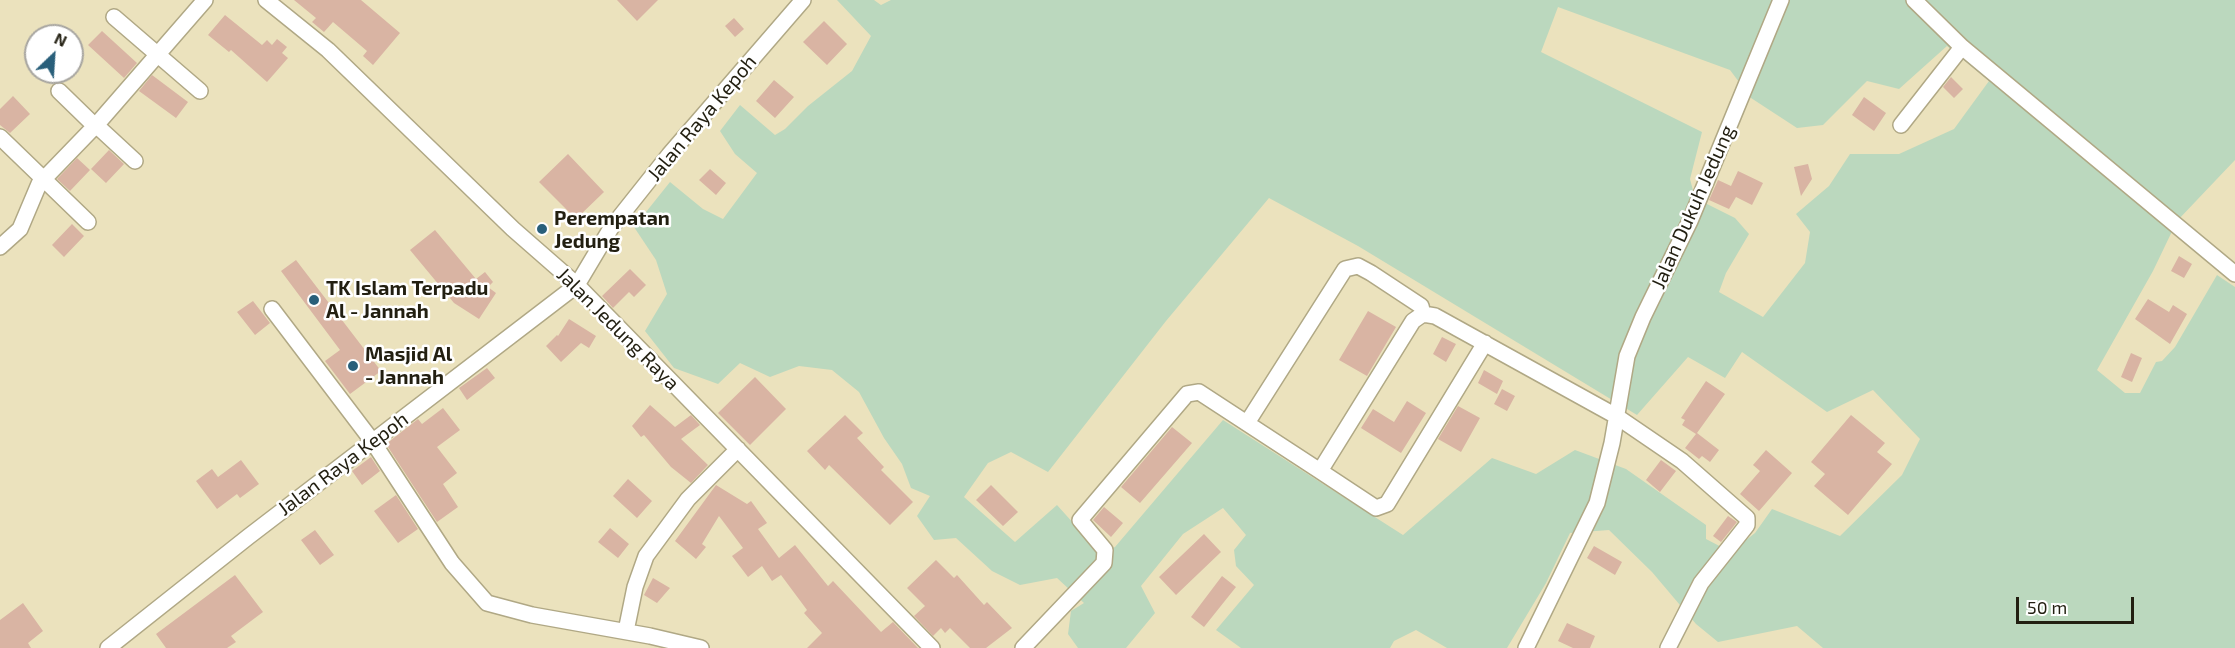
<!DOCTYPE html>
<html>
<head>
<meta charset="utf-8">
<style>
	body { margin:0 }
	#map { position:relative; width:2235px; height:648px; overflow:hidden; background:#ebe2bd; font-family:"Exo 2",sans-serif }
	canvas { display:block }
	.north { position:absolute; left:24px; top:24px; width:60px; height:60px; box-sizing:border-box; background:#fff; border:2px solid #a7a5a0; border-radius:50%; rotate:25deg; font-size:16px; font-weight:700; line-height:24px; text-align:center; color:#221f11 }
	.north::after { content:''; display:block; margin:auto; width:21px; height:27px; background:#295f7a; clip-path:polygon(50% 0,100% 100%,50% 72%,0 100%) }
	.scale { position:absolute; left:2016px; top:597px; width:118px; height:27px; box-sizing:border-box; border:3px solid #221f11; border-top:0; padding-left:8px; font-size:18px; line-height:21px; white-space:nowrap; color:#221f11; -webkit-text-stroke:4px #fff; paint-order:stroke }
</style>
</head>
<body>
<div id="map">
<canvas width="2235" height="648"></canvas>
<div class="north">N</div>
<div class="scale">50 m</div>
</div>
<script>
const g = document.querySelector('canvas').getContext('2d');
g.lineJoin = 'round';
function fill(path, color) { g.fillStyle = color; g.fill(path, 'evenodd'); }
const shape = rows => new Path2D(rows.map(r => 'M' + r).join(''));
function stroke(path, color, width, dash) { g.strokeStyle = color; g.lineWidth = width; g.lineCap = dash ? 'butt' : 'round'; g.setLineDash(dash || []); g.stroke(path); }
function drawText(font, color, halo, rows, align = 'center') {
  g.font = font + ' "Exo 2",sans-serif'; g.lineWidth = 5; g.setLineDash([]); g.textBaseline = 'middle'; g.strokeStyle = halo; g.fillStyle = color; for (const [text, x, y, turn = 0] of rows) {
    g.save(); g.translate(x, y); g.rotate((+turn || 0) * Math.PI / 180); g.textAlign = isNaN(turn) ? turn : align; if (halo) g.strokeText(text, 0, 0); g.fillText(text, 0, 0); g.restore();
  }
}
fill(shape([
	[837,0,874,0,881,5,891,0,2235,0,2235,160,2177,221,2153,271,2097,370,2125,393,2140,393,2156,362,2162,361,2175,347,2217,275,2235,287,2235,648,1823,648,1797,626,1718,642,1696,624,1652,572,1609,530,1570,533,1546,583,1507,648,1447,648,1416,630,1394,641,1390,648,1241,648,1216,630,1254,585,1236,566,1234,550,1246,535,1223,508,1183,534,1141,586,1155,613,1126,648,1078,648,1068,634,1071,611,1084,603,1057,578,1020,585,992,571,956,538,934,540,917,516,930,496,911,488,902,464,884,438,859,392,832,370,799,366,770,377,740,363,718,384,674,368,645,331,667,294,656,260,634,227,670,182,703,209,723,219,757,173,735,154,720,131,740,105,775,135,785,129,808,106,852,71,871,36],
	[1558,7,1730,70,1751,98,1797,128,1823,125,1867,81,1899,89,1947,46,1989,81,1954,129,1899,154,1850,154,1829,186,1796,214,1810,232,1805,263,1763,317,1719,292,1726,273,1749,234,1735,218,1695,198,1690,179,1702,132,1541,52],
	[1269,198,1358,246,1637,415,1688,357,1725,378,1742,352,1827,412,1873,390,1920,439,1902,475,1840,536,1772,509,1755,533,1731,552,1706,539,1706,525,1626,469,1575,450,1536,474,1492,458,1403,535,1223,420,1115,547,1101,554,1057,505,1015,542,964,497,988,463,1011,452,1048,472,1166,321]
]), '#bbd8be');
fill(shape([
	[294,0,361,0,400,33,373,65,363,56,367,51,333,22,324,32,312,22,316,18],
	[617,0,658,0,637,21],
	[225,15,262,45,267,40,272,45,277,39,287,47,282,53,288,58,267,82,231,50,229,52,208,35],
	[734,18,744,29,735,37,725,26],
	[824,21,847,44,827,65,803,42],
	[102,31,137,63,124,78,88,45],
	[152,75,188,102,176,118,139,91],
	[1951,77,1963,89,1954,98,1943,87],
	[774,80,794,97,775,118,756,101],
	[13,96,30,114,10,133,0,125,0,109],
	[1864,97,1886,113,1874,131,1852,115],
	[109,150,124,164,106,183,91,169],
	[568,154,604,192,576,219,539,182],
	[77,158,90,170,70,191,57,179],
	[1808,164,1812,179,1801,196,1794,167],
	[710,169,726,183,716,195,699,180],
	[1738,171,1763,183,1752,205,1736,197,1729,209,1709,200,1718,180,1731,186],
	[72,224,84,236,64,257,52,245],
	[435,230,476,279,485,272,493,282,488,287,496,293,479,319,454,303,410,250],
	[2179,256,2192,264,2184,278,2171,271],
	[296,260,381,371,350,394,325,361,340,350,281,271],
	[630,269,646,285,634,297,629,292,613,308,602,296],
	[2148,299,2169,312,2173,305,2187,314,2170,344,2135,319],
	[253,301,270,323,255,335,237,312],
	[1368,311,1396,327,1367,376,1339,360],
	[569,319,596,336,589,348,581,343,561,362,546,346,557,335,558,336],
	[1442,337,1456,344,1446,362,1433,354],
	[2131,353,2142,358,2132,382,2121,377],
	[487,368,495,378,467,400,459,388],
	[1484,370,1503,381,1497,394,1478,383],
	[755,377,786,409,750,445,718,413],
	[1706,381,1725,394,1697,433,1719,450,1710,462,1702,456,1699,459,1685,448,1696,434,1682,425,1685,420,1681,418],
	[1502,389,1515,396,1507,411,1494,404],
	[1407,401,1426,413,1401,453,1361,428,1373,409,1394,422],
	[650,405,675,427,691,415,700,425,681,439,708,465,691,483,671,467,644,435,641,437,632,426],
	[1458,406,1480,418,1461,452,1438,439],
	[443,408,460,430,437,447,457,473,443,484,458,507,437,522,386,444,418,419,422,424],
	[845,415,863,433,857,438,884,467,881,470,913,502,890,525,829,465,825,470,807,451],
	[1851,415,1885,443,1877,452,1892,464,1848,515,1814,486,1825,474,1811,462],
	[1172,427,1192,443,1140,503,1121,487],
	[1766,450,1792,473,1759,511,1740,494,1760,471,1753,465],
	[371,457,380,471,362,485,352,471],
	[241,460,259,484,240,498,237,494,217,509,196,481,212,469,218,477],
	[1661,460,1676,471,1660,492,1646,480],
	[628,479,652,501,637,518,613,496],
	[716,485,747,504,751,501,767,523,758,529,779,558,795,545,828,586,833,581,881,632,893,622,918,648,807,648,822,633,804,613,807,610,781,575,772,581,762,566,748,577,732,556,743,548,719,516,702,544,706,547,696,559,675,541],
	[991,485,1018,512,1003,526,976,500],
	[396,495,418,529,398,543,374,511],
	[1104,507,1123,523,1111,537,1093,520],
	[1728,516,1737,522,1721,542,1713,536],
	[610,528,629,544,618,558,598,542],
	[315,530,334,555,320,565,301,540],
	[1204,534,1221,552,1176,595,1159,577],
	[1594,546,1622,562,1615,575,1587,558],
	[936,560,954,578,957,575,984,605,987,602,1012,628,986,648,970,648,950,628,945,633,941,628,933,636,914,616,925,606,907,588],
	[235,575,263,612,231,636,236,642,227,648,166,648,156,634],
	[1222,576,1236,587,1204,627,1191,617],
	[653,578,670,588,657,603,644,595],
	[23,603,43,631,28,643,31,648,0,648,0,620],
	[1567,623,1595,636,1590,648,1573,648,1558,641]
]), '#d9b4a3');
const minor = shape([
	[266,0,328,50,513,229,577,285,932,648],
	[1914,0,1962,47,2235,274],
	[114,17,200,91],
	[59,91,95,126],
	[96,125,135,161],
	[1901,125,1962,47],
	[0,137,88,222],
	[0,247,20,229,39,184,98,123,205,0],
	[272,309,373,442,452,563,487,603,532,615,650,636,701,648],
	[1247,423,1345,269,1358,266,1371,273,1421,306,1423,314],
	[1320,471,1376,508,1387,504,1485,343],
	[626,631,635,587,646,556,688,499,738,449],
	[108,648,248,537,577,285,611,228,669,155,803,0],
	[1023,648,1104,563,1105,550,1080,520,1187,394,1199,392,1320,471,1413,321,1423,314,1435,316,1616,416,1682,461,1747,518,1747,525,1701,583,1668,648],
	[1526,648,1597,503,1612,443,1627,356,1643,317,1690,221,1781,0]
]);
stroke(minor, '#b0a885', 18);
stroke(minor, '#fff', 15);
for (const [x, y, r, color] of [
	[542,229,6,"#295f7a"],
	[314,300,6,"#295f7a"],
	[353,366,6,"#295f7a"]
]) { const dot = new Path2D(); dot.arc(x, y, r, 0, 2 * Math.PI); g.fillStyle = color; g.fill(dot); stroke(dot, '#fff', 2); }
drawText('20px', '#221f11', '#fff', [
	["Jalan Raya Kepoh",702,118,-50],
	["Jalan Dukuh Jedung",1693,207,-66],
	["Jalan Jedung Raya",618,329,45],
	["Jalan Raya Kepoh",343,464,-37]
]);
drawText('bold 20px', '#221f11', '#fff', [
	["Perempatan",554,218],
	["Jedung",554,241],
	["TK Islam Terpadu",326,288],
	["Al - Jannah",326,311],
	["Masjid Al",365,354],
	["- Jannah",365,377]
], 'left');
</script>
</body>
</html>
